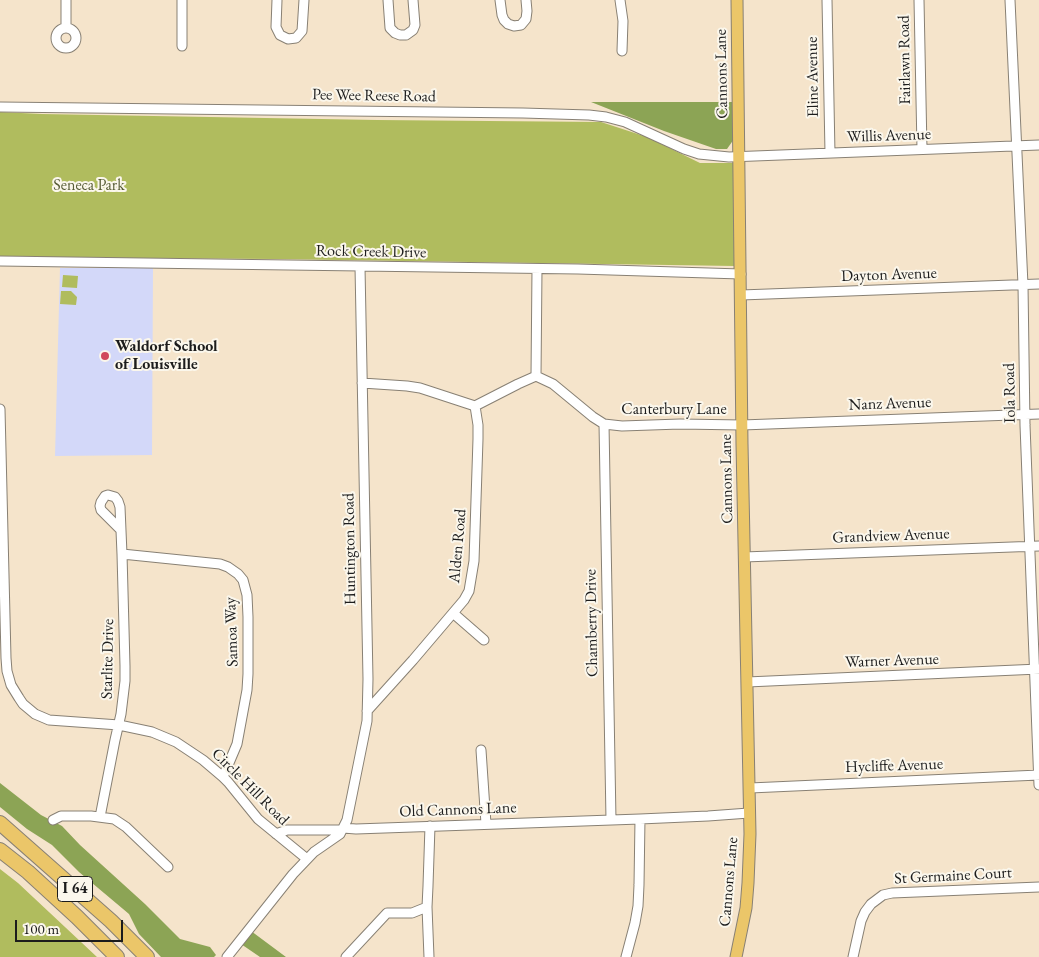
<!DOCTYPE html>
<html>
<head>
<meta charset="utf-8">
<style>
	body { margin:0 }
	#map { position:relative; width:1039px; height:957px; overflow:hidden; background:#f5e4cb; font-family:"EB Garamond",serif }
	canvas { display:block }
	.scale { position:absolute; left:15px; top:920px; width:108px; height:22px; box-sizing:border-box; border:2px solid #1c1c1c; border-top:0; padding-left:6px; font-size:15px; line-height:18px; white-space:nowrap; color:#1c1c1c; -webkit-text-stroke:4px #fbf7ec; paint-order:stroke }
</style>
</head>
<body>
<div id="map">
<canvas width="1039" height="957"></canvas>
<div class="scale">100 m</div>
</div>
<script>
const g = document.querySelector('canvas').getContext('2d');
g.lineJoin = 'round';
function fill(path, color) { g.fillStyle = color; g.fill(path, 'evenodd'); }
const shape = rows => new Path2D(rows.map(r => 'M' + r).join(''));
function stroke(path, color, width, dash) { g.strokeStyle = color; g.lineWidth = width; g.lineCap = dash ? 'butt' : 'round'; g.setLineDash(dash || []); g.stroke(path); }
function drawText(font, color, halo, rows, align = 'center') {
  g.font = font + ' "EB Garamond",serif'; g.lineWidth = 4; g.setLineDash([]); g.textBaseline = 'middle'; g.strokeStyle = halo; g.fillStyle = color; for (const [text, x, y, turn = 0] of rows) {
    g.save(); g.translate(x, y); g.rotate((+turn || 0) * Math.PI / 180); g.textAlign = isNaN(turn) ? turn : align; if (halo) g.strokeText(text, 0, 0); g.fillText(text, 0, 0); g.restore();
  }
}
fill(shape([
	[60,268,153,268,152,455,55,456]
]), '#d3d8f9');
fill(shape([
	[0,112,42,114,377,120,601,122,647,137,700,163,734,163,735,266,273,259,0,257],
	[63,275,78,276,77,288,62,287],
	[61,291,71,291,77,297,76,305,60,304],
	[0,869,18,883,97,957,0,957]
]), '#b0bc5e');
fill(shape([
	[591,102,733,102,734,139,727,149,716,149,664,131],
	[0,783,41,815,62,826,80,845,145,904,180,939,210,947,216,955,214,957,161,957,139,934,129,914,79,872,52,845,27,829,0,807],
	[251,931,286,957,260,957,241,944]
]), '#8ca455');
const minor = shape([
	[277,0,276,27,280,35,288,39,296,38,302,31,304,0],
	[388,0,390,28,395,33,400,35,406,35,413,30,415,25,413,0],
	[500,0,502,15,504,20,508,24,514,26,521,25,526,19,527,11,526,0],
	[620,0,623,21,622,51],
	[827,0,830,153],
	[919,0,922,149],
	[1010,0,1023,285,1025,425,1039,785],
	'56 38a10 10 0 1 1 20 0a10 10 0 1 1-20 0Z',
	[66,28,66,0],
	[182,46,182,0],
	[0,107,523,113,589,115,606,117,625,122,684,149,699,154,729,157,1039,145],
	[0,261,71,262,578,269,741,274],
	[741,295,1039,284],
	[536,376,537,269],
	[362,383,407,386,420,388,475,406,518,384,536,376,553,384,593,417,604,424,622,426,680,424,742,425,1039,414],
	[0,409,6,658,7,671,11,685,19,698,23,704,35,714,49,720,119,725,152,732,176,742,203,760,223,777,228,782,258,819,307,859],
	[604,424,611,820],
	[122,554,220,564,228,567,238,574,243,580,247,595,248,617,248,674,247,690,237,744,223,777],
	[744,557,1039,546],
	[453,613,484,640],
	[747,682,1039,669],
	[367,711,413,660,464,600,469,591,474,561,478,439,478,425,475,406],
	[481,750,486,824],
	[750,788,1039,775],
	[100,817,115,740,121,714,125,681,125,666,122,554,120,507,118,501,115,497,108,495,105,496,101,502,100,506,101,510,121,530],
	[53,820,61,816,91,816,114,819,126,827,168,867],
	[343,828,356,829,640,819,708,816,749,813],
	[276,834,287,830,342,830],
	[227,957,293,874,314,852,340,834,347,820,367,721,368,679,360,267],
	[346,957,387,913,412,913,427,907],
	[429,957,427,907,428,886,430,826],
	[626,957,635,923,638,906,639,885,640,819],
	[853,957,861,921,865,912,871,904,883,895,892,893,1039,887]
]);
const major = shape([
	[736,957,746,908,748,883,750,834,742,444,737,0]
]);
const highway = shape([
	[0,823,111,921,147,957],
	[0,850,28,872,77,917,117,957]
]);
stroke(minor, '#888074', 11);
stroke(major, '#888074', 13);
stroke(highway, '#888074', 16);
stroke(minor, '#fff', 9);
stroke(major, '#ebc669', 11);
stroke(highway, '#ebc669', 14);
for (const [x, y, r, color] of [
	[105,356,5,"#d1495b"]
]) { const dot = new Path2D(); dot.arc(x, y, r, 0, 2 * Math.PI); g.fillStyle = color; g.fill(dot); stroke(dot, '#fbf7ec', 2); }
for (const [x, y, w] of [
	[75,889,35]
]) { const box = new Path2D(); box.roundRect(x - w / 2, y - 12.5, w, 25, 4); g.fillStyle = '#fbf7ec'; g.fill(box); stroke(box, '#1c1c1c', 1); }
drawText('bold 15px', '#1c1c1c', null, [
	["I 64",75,889]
]);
drawText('16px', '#1c1c1c', '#fbf7ec', [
	["Fairlawn Road",905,60,-91],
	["Cannons Lane",722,74,-91],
	["Eline Avenue",813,77,-91],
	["Pee Wee Reese Road",374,96,1],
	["Willis Avenue",889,136,-2],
	["Rock Creek Drive",371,252,1],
	["Dayton Avenue",889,275,-2],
	["Iola Road",1010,393,-91],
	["Nanz Avenue",890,404,-2],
	["Canterbury Lane",674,410],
	["Cannons Lane",727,479,-91],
	["Grandview Avenue",891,536,-2],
	["Alden Road",458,546,-85],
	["Huntington Road",350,549,-91],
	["Chamberry Drive",592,623,-91],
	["Samoa Way",232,632,-92],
	["Starlite Drive",108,659,-89],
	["Warner Avenue",892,661,-2],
	["Hycliffe Avenue",894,766,-2],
	["Circle Hill Road",250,787,45],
	["Old Cannons Lane",458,810,-2],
	["St Germaine Court",953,876,-3],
	["Cannons Lane",729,882,-85]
]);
drawText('16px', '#575c36', '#fbf7ec', [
	["Seneca Park",89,186]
]);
drawText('bold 16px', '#1c1c1c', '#fbf7ec', [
	["Waldorf School",115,347],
	["of Louisville",115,365]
], 'left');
</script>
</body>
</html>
